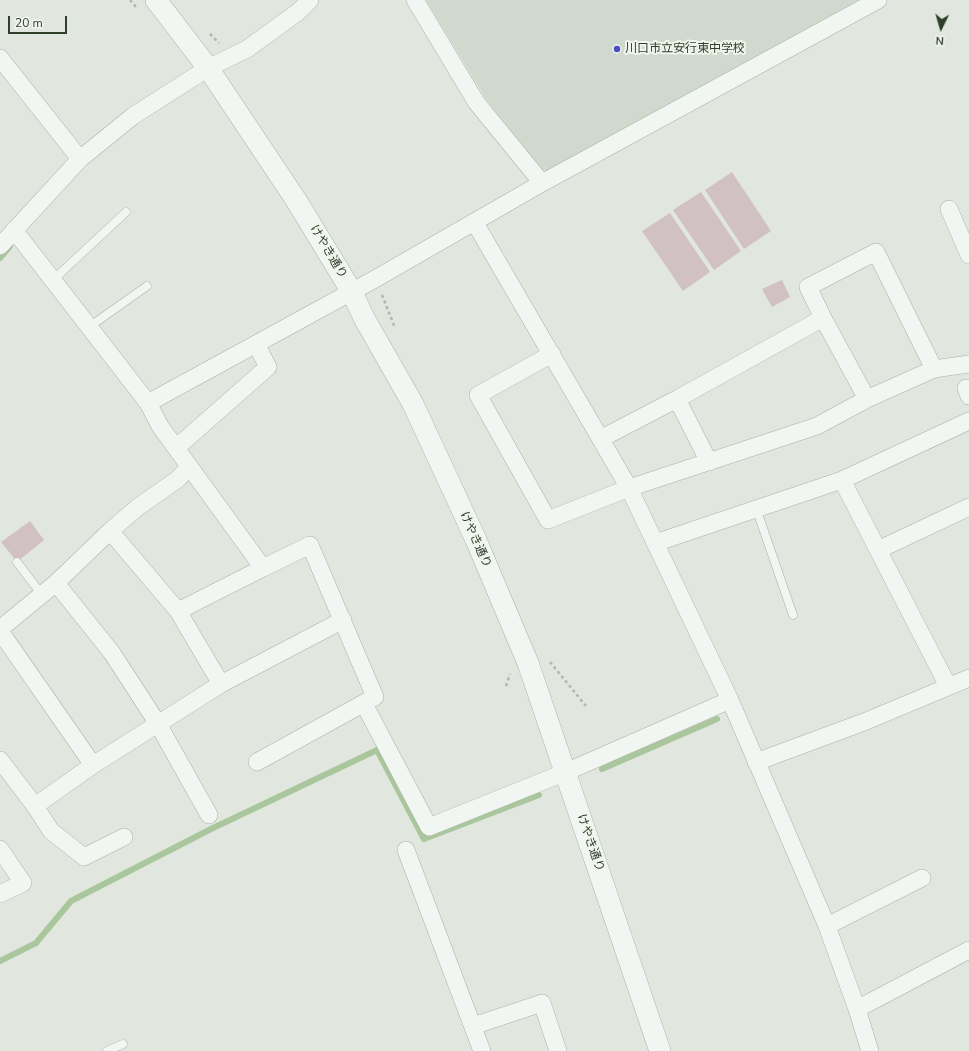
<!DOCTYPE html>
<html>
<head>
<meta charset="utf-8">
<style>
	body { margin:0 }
	#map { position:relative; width:969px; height:1051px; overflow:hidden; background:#e1e7df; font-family:"Nunito Sans",sans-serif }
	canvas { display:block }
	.north { position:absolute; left:921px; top:8px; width:40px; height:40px; -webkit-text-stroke:3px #f0f5ee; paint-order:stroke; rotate:185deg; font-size:11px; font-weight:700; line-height:16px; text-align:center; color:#2e3e29 }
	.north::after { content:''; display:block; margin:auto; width:14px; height:18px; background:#2e3e29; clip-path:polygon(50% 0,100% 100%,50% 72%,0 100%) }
	.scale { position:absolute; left:8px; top:16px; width:59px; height:18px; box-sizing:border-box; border:2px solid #2e3e29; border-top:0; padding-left:5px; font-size:12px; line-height:14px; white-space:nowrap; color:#2e3e29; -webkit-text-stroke:3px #f0f5ee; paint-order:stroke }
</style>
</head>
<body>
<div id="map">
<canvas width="969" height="1051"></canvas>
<div class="north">N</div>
<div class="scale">20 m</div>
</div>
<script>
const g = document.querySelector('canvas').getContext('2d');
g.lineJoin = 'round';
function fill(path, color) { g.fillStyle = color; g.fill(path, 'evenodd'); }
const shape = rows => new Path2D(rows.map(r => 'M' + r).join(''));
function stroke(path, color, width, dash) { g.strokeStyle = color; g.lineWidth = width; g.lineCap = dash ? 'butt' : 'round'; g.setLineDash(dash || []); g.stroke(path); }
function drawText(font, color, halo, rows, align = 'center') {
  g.font = font + ' "Nunito Sans","Noto Sans JP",sans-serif'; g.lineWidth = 4; g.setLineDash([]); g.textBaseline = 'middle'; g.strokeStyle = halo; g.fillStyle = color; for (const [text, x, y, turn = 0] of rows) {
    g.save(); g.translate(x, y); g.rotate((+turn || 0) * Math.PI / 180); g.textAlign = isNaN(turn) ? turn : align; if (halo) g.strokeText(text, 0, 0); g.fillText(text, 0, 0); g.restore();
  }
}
fill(shape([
	[426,0,868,0,555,172,543,170,486,99]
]), '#d0d9cd');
fill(shape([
	[732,172,771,231,744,249,705,190],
	[701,192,741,251,714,270,673,210],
	[670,213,710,272,683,291,642,231],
	[782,280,790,297,772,307,762,289],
	[30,521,44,540,17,562,1,542]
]), '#d1c1c3');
stroke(shape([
	[0,258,10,246],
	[602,769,717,719],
	[0,961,36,943,71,901,211,829,377,750,424,839,539,795]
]), '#aac69c', 6);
const service = shape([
	[54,279,126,212],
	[89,327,147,286],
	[756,508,793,615],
	[17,562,42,595],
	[107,1051,123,1044]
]);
const minor = shape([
	[415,0,476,102,542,183],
	[0,58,80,159],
	[949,209,969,255],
	[475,223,629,488,730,700,827,926,857,1009,870,1051],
	[14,230,148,403,160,426,263,568,310,545,375,697,257,762],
	[0,246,80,159,133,116,208,68,247,49,298,12,310,0],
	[552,354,478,395,548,520,629,488,817,426,867,399,934,369,969,364],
	[966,388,969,396],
	[677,399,709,462],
	[867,399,823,318,808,287,876,252,934,369],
	[148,403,375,279,542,183,878,0],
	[602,438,677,399,823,318],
	[176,448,268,367,256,344],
	[842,480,948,686],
	[110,531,178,611,263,568],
	[655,543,842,480,969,421],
	[878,550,969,507],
	[56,583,112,653,158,724,209,815],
	[178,611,221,684],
	[0,629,56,583,110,531,138,507,178,479,189,467],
	[0,631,93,765],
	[364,704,429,827,566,772,730,700],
	[0,760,35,806,51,831,84,857,124,837],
	[756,762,864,722,969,678],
	[35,806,93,765,221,684,343,620],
	[0,849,23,883,0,894],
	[406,850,482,1051],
	[827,926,922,878],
	[857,1009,969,950],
	[473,1026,542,1003,558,1051]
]);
const tertiary = shape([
	[156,0,208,68,296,200,352,292,364,318,413,404,476,540,528,663,660,1051]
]);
stroke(service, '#a8b1a5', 9);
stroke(minor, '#a8b1a5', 18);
stroke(tertiary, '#a8b1a5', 22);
stroke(shape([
	[130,0,136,7],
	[210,34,219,43],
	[382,295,395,328],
	[550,662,586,706],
	[506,686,510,674]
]), '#afb7ae', 2.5, [3, 3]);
stroke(service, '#f2f6f2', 8);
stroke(minor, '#f2f6f2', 17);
stroke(tertiary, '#f2f6f2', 21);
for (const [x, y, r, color] of [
	[617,49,4,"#4b4dc6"]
]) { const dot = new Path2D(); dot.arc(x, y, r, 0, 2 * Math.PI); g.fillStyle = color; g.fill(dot); stroke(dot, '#f0f5ee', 1.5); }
drawText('12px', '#2e3e29', '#f0f5ee', [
	["川口市立安行東中学校",625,49]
], 'left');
drawText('12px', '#2e3e29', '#f0f5ee', [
	["けやき通り",328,252,59],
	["けやき通り",475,540,66],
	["けやき通り",590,843,71]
]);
</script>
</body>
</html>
